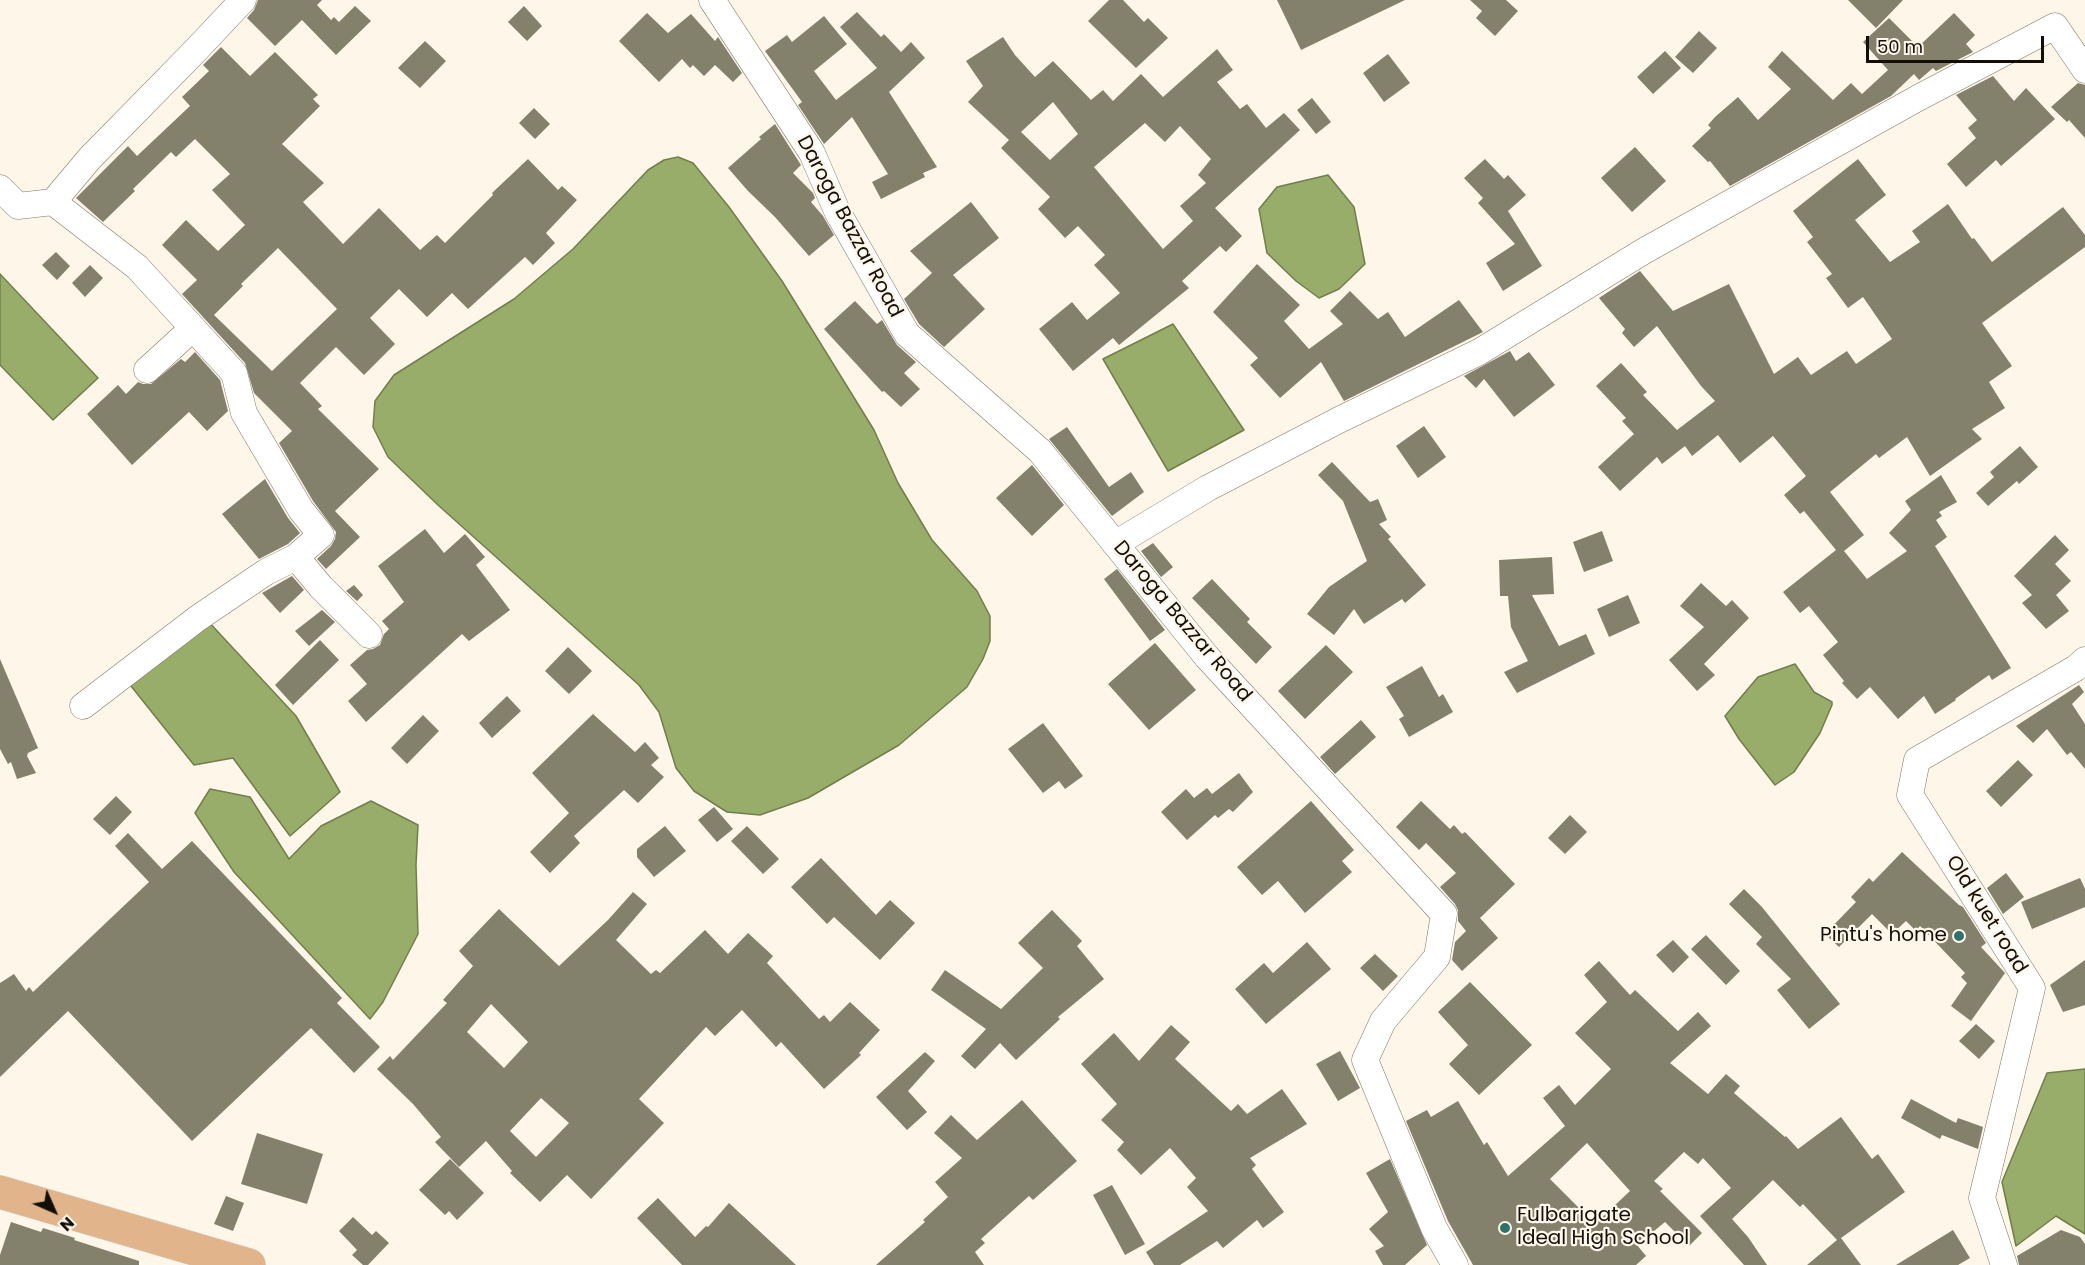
<!DOCTYPE html>
<html>
<head>
<meta charset="utf-8">
<style>
	body { margin:0 }
	#map { position:relative; width:2085px; height:1265px; overflow:hidden; background:#fdf6e9; font-family:Poppins,sans-serif }
	canvas { display:block }
	.north { position:absolute; left:24px; top:1181px; width:60px; height:60px; -webkit-text-stroke:4px #fdf6e9; paint-order:stroke; rotate:135deg; font-size:16px; font-weight:700; line-height:24px; text-align:center; color:#130f08 }
	.north::after { content:''; display:block; margin:auto; width:21px; height:27px; background:#130f08; clip-path:polygon(50% 0,100% 100%,50% 72%,0 100%) }
	.scale { position:absolute; left:1866px; top:36px; width:178px; height:27px; box-sizing:border-box; border:3px solid #130f08; border-top:0; padding-left:8px; font-size:18px; line-height:21px; white-space:nowrap; color:#130f08; -webkit-text-stroke:4px #fdf6e9; paint-order:stroke }
</style>
</head>
<body>
<div id="map">
<canvas width="2085" height="1265"></canvas>
<div class="north">N</div>
<div class="scale">50 m</div>
</div>
<script>
const g = document.querySelector('canvas').getContext('2d');
g.lineJoin = 'round';
function fill(path, color) { g.fillStyle = color; g.fill(path, 'evenodd'); }
const shape = rows => new Path2D(rows.map(r => 'M' + r).join(''));
function stroke(path, color, width, dash) { g.strokeStyle = color; g.lineWidth = width; g.lineCap = dash ? 'butt' : 'round'; g.setLineDash(dash || []); g.stroke(path); }
function drawText(font, color, halo, rows, align = 'center') {
  g.font = font + ' Poppins,sans-serif'; g.lineWidth = 4.5; g.setLineDash([]); g.textBaseline = 'middle'; g.strokeStyle = halo; g.fillStyle = color; for (const [text, x, y, turn = 0] of rows) {
    g.save(); g.translate(x, y); g.rotate((+turn || 0) * Math.PI / 180); g.textAlign = isNaN(turn) ? turn : align; if (halo) g.strokeText(text, 0, 0); g.fillText(text, 0, 0); g.restore();
  }
}
const water = shape([
	[678,157,693,163,729,207,782,281,874,430,898,483,932,540,977,591,990,616,990,641,983,659,967,687,899,745,808,798,760,815,727,812,694,791,676,768,659,712,639,685,438,505,388,457,373,427,375,401,394,375,514,299,573,249,648,170,664,160,678,157],
	[1328,175,1354,207,1365,264,1339,289,1319,298,1296,281,1267,253,1259,209,1277,187,1328,175],
	[0,274,98,378,53,420,0,365,0,274],
	[1173,324,1244,430,1168,471,1103,359,1173,324],
	[206,619,296,716,340,792,290,836,233,758,194,765,127,681,206,619],
	[1795,664,1814,692,1832,702,1832,705,1820,733,1794,772,1775,785,1739,739,1725,716,1758,677,1795,664],
	[210,789,250,797,289,859,321,826,371,801,418,825,416,865,418,934,383,1002,370,1019,234,872,195,813,210,789],
	[2085,1069,2085,1234,2056,1216,2016,1246,2002,1182,2047,1073,2085,1069]
]);
fill(water, '#99ad6a');
stroke(water, '#717e4d', 1.5);
fill(shape([
	[258,0,322,0,317,5,331,20,334,17,339,22,355,6,371,21,336,55,302,20,275,46,247,18,254,10],
	[1109,0,1123,0,1144,22,1148,18,1168,38,1136,68,1088,21],
	[1277,0,1405,0,1301,50],
	[1470,0,1506,0,1518,11,1495,36,1476,18,1482,11],
	[1848,0,1903,0,1876,28],
	[524,6,542,26,527,41,508,22],
	[857,12,881,37,884,34,901,52,911,42,925,58,889,92,937,167,923,173,925,177,881,199,872,182,888,174,852,117,824,144,798,105,802,102,765,51,787,35,792,42,824,16,847,44,814,71,836,100,877,68,840,27],
	[647,13,668,33,691,14,715,41,718,37,742,73,733,82,715,65,704,76,693,65,690,68,682,59,659,82,619,41],
	[1954,13,1975,35,1966,44,1973,52,1936,71,1933,68,1919,80,1914,74,1891,96,1730,186,1710,161,1708,162,1692,146,1711,128,1708,125,1715,117,1738,97,1758,120,1791,89,1768,67,1782,51,1833,100,1851,83,1862,94,1888,70,1863,42,1889,18,1918,47],
	[1699,31,1717,48,1693,73,1675,57],
	[1003,37,1015,55,1035,77,1053,61,1091,100,1103,90,1113,101,1141,74,1163,97,1217,49,1233,70,1217,82,1240,109,1247,104,1266,128,1284,113,1300,130,1215,208,1242,236,1226,252,1220,246,1182,281,1189,288,1119,345,1113,338,1073,371,1039,329,1072,302,1087,320,1120,293,1094,265,1105,255,1078,226,1065,238,1038,209,1050,197,1001,148,1009,140,968,102,983,86,966,61],
	[1053,102,1078,134,1050,160,1021,132],
	[1145,123,1165,142,1180,126,1211,159,1198,175,1206,183,1180,206,1193,221,1163,249,1094,167],
	[425,41,446,61,420,88,398,68],
	[221,47,250,76,275,52,318,95,313,99,320,106,282,144,324,183,303,202,343,244,379,208,420,250,437,235,445,243,493,195,492,193,528,159,558,190,562,186,577,200,546,233,555,243,533,265,525,257,468,309,452,293,427,317,399,289,370,318,395,344,364,375,336,347,300,383,322,406,318,409,379,469,335,511,360,537,326,569,317,559,331,546,335,539,336,532,313,501,279,443,292,431,254,393,245,363,182,294,197,280,162,245,186,220,218,251,245,225,212,190,230,174,195,139,176,157,171,152,133,189,135,191,103,222,76,198,128,146,137,156,190,106,182,97,209,71,203,65],
	[278,248,337,309,272,371,214,315,243,286,241,284],
	[1665,51,1681,68,1653,94,1637,77],
	[1388,54,1410,83,1384,102,1363,73],
	[1993,76,2014,101,2026,88,2055,119,2001,166,1996,160,1966,187,1947,164,1976,138,1968,128,1977,120,1956,95],
	[2078,83,2085,85,2085,138,2069,120,2067,122,2051,107],
	[1312,98,1331,122,1316,134,1297,110],
	[534,108,550,124,535,139,519,123],
	[775,124,801,165,793,173,813,193,815,198,811,202,823,216,834,235,809,256,775,217,748,191,728,168,761,139,759,137],
	[1635,147,1666,181,1632,212,1601,178],
	[1485,159,1504,179,1508,175,1526,195,1508,211,1542,266,1503,291,1486,263,1515,244,1478,203,1483,198,1464,178],
	[1858,159,1886,195,1855,220,1890,262,1920,242,1912,231,1948,204,1972,239,1974,238,1992,262,2063,207,2085,235,2085,247,1982,323,2012,366,1989,382,2005,408,1972,429,1982,439,1930,476,1907,437,1879,458,1876,454,1830,492,1864,535,1844,551,1867,579,1907,551,1889,533,1911,510,1905,501,1941,475,1957,502,1939,512,1942,516,1936,520,1947,537,1935,546,2011,668,1992,680,1989,675,1955,699,1956,700,1935,714,1924,696,1898,719,1870,687,1857,699,1842,683,1844,681,1823,655,1838,642,1809,606,1800,613,1783,592,1836,550,1804,511,1800,514,1784,495,1806,476,1773,436,1740,463,1718,435,1692,456,1685,446,1662,464,1657,457,1620,491,1598,467,1634,434,1622,421,1626,418,1596,386,1621,363,1647,392,1643,395,1677,430,1715,401,1701,386,1657,326,1634,347,1622,333,1625,329,1599,298,1640,271,1673,311,1729,284,1774,374,1798,357,1811,375,1847,351,1856,364,1892,339,1863,297,1848,308,1826,278,1832,274,1807,242,1813,237,1793,211],
	[971,202,999,238,953,275,985,309,944,347,919,324,904,299,932,273,910,251],
	[56,252,70,266,57,280,42,265],
	[1257,264,1300,305,1284,321,1309,349,1343,324,1330,311,1350,291,1378,319,1388,312,1405,337,1459,300,1483,332,1344,401,1321,362,1280,398,1250,365,1258,358,1213,312],
	[90,265,103,278,85,297,72,283],
	[855,301,877,324,882,320,897,345,916,362,904,373,920,389,901,407,884,391,882,392,824,329],
	[1510,351,1516,361,1529,352,1555,385,1514,417,1484,379,1476,388,1464,376],
	[195,352,220,380,228,411,207,431,189,412,132,465,87,414,118,385,126,394,138,382,143,384,151,384,181,359,185,362],
	[1424,426,1446,457,1418,478,1396,446],
	[1067,427,1109,487,1131,472,1144,492,1112,516,1049,439],
	[2020,446,2038,467,2019,484,2017,481,1988,506,1976,493,1994,477,1990,472],
	[1332,462,1370,502,1378,499,1387,520,1379,524,1391,537,1388,539,1426,585,1405,603,1402,599,1364,624,1354,609,1334,635,1307,614,1329,587,1367,561,1343,501,1318,475],
	[1032,465,1064,505,1032,536,996,498],
	[265,479,288,518,300,533,288,544,259,559,222,514],
	[425,529,444,553,465,534,485,557,476,565,510,610,469,641,462,634,366,722,348,701,367,684,350,665,367,650,373,649,380,645,384,634,389,629,382,621,404,602,378,566],
	[1602,531,1613,561,1584,572,1573,542],
	[2055,535,2069,550,2055,564,2071,581,2056,595,2069,611,2046,629,2022,603,2032,595,2014,576],
	[1153,543,1173,567,1161,577,1141,551],
	[1552,557,1554,594,1532,595,1559,646,1586,634,1595,654,1517,693,1504,672,1528,661,1511,627,1508,596,1500,596,1499,560],
	[1117,569,1165,630,1150,641,1104,579],
	[292,576,304,590,280,613,262,593],
	[1212,579,1250,619,1247,622,1272,647,1256,664,1192,598],
	[1701,583,1726,606,1732,600,1749,618,1704,664,1715,675,1697,691,1669,660,1704,627,1680,606],
	[354,585,363,595,357,601,346,591],
	[1628,595,1640,623,1609,637,1597,609],
	[322,610,335,622,309,646,295,631],
	[320,640,339,660,293,705,275,685],
	[1155,643,1196,690,1149,730,1108,684],
	[1326,645,1353,672,1305,719,1278,691],
	[568,647,592,671,569,694,545,671],
	[0,659,38,748,28,753,27,756,36,773,17,779,11,762,8,764,0,749],
	[1422,666,1439,697,1443,694,1453,712,1409,737,1399,719,1404,716,1386,687],
	[2079,685,2084,692,2072,704,2085,724,2085,769,2071,752,2067,755,2047,729,2033,743,2016,726],
	[507,696,521,711,492,738,479,723],
	[593,714,635,752,645,742,659,758,651,765,664,777,638,803,624,790,574,836,580,843,550,873,530,852,569,813,532,773],
	[423,715,439,731,407,764,391,748],
	[1361,720,1376,737,1335,774,1320,757],
	[1043,723,1083,776,1065,789,1059,781,1043,793,1008,749],
	[2018,760,2033,775,2001,807,1986,791],
	[1239,773,1253,792,1233,812,1229,809,1218,818,1215,815,1187,840,1161,812,1186,789,1194,798,1207,788,1212,794],
	[116,796,132,812,110,835,93,819],
	[1311,801,1354,850,1342,861,1352,872,1305,913,1278,881,1262,895,1237,867],
	[1421,801,1450,829,1454,825,1462,834,1465,832,1515,884,1480,918,1498,938,1462,971,1452,960,1455,942,1466,931,1458,921,1458,910,1455,904,1440,887,1456,873,1426,843,1419,850,1396,827],
	[714,807,733,829,717,842,698,820],
	[1570,815,1587,832,1565,854,1548,838],
	[665,826,686,851,654,877,637,857,637,849],
	[747,826,779,859,763,874,731,841],
	[128,833,162,869,192,841,342,998,337,1003,380,1047,354,1073,311,1028,192,1141,68,1011,0,1077,0,983,14,974,26,991,29,987,33,992,149,882,115,846],
	[1902,852,1959,905,1963,907,1986,943,1981,947,2005,973,1971,1021,1951,1006,1967,983,1961,977,1965,973,1920,926,1916,931,1906,921,1892,934,1872,914,1839,947,1825,934,1856,902,1851,897,1869,878,1873,882],
	[821,858,876,915,890,900,915,923,880,960,834,917,827,924,791,887],
	[2006,873,2024,897,2003,914,1987,888],
	[2080,878,2085,889,2085,907,2032,929,2021,902],
	[1744,889,1762,907,1840,1004,1809,1029,1777,990,1791,979,1756,944,1762,937,1729,904],
	[633,892,647,904,616,940,651,974,656,970,660,973,705,930,728,954,748,933,773,956,767,963,819,1019,824,1015,830,1022,850,1002,880,1030,859,1053,861,1055,824,1089,781,1042,776,1047,742,1010,715,1036,706,1027,639,1099,664,1123,591,1199,567,1175,540,1202,510,1173,512,1171,486,1141,459,1167,435,1142,441,1137,413,1104,377,1069,390,1056,393,1060,447,1003,443,1000,473,966,459,951,499,909,559,966,608,920],
	[491,1004,528,1042,504,1068,467,1032],
	[541,1098,569,1123,536,1157,510,1131],
	[1052,910,1082,941,1077,946,1104,979,1058,1017,1060,1019,1016,1060,1000,1043,975,1069,961,1056,986,1029,931,990,945,970,1001,1009,1043,968,1018,943],
	[1706,935,1740,971,1726,985,1691,949],
	[1673,940,1689,957,1673,973,1656,955],
	[1307,942,1331,969,1266,1024,1235,989,1264,963,1273,973],
	[1375,954,1398,976,1383,991,1360,968],
	[2085,960,2085,1005,2063,1012,2050,985],
	[1599,961,1630,995,1635,990,1678,1031,1698,1012,1711,1026,1670,1063,1708,1094,1726,1074,1740,1086,1734,1093,1785,1137,1786,1136,1798,1149,1841,1117,1872,1159,1878,1154,1905,1192,1841,1238,1861,1265,1807,1265,1837,1240,1803,1204,1800,1207,1773,1180,1732,1219,1748,1237,1767,1265,1744,1265,1700,1216,1731,1188,1703,1158,1698,1164,1684,1152,1654,1181,1663,1189,1660,1191,1702,1233,1689,1246,1665,1222,1637,1245,1646,1256,1636,1265,1473,1265,1448,1221,1406,1121,1427,1110,1431,1117,1458,1101,1484,1145,1487,1142,1508,1176,1565,1126,1543,1098,1559,1085,1575,1105,1611,1069,1575,1033,1607,1002,1584,975],
	[1587,1143,1630,1191,1595,1224,1550,1179],
	[1470,982,1532,1045,1479,1095,1449,1064,1468,1045,1438,1012],
	[1976,1024,1995,1041,1979,1059,1959,1041],
	[1171,1025,1190,1042,1175,1059,1231,1111,1238,1104,1247,1114,1282,1089,1307,1124,1250,1158,1256,1165,1252,1169,1284,1212,1263,1228,1257,1220,1223,1248,1217,1241,1180,1265,1154,1265,1146,1252,1208,1211,1187,1187,1196,1178,1170,1148,1141,1175,1117,1150,1124,1142,1101,1120,1117,1104,1081,1064,1114,1033,1139,1061],
	[1340,1051,1360,1088,1338,1101,1316,1064],
	[925,1052,935,1061,908,1091,927,1112,907,1130,876,1097],
	[1911,1099,1956,1123,1958,1118,1983,1127,1978,1149,1942,1135,1940,1139,1901,1118],
	[1022,1100,1077,1161,1033,1200,1029,1196,981,1239,985,1243,975,1252,984,1265,876,1265,925,1222,923,1220,948,1197,935,1182,962,1158,934,1133,951,1115,977,1140],
	[257,1133,323,1154,307,1204,241,1184],
	[450,1159,484,1193,457,1220,449,1211,445,1215,419,1190],
	[1390,1159,1427,1245,1405,1265,1383,1265,1375,1251,1384,1246,1369,1229,1388,1212,1366,1173],
	[1112,1185,1145,1244,1125,1255,1093,1195],
	[226,1196,244,1203,233,1231,214,1224],
	[658,1198,695,1237,706,1226,708,1227,729,1203,796,1265,682,1265,637,1218],
	[353,1217,372,1235,376,1231,389,1243,368,1265,363,1265,352,1255,357,1250,339,1231],
	[11,1222,41,1232,43,1228,75,1238,74,1240,139,1261,139,1265,0,1265,0,1255],
	[1953,1230,1970,1258,1958,1265,1896,1265],
	[2061,1230,2080,1237,2085,1244,2085,1265,2019,1265,2017,1256]
]), '#83816b');
const minor = shape([
	[243,0,196,50,90,158,53,202,137,267,234,373,244,413,301,510,321,535,296,557,321,587,369,635],
	[712,0,812,153,837,211,907,334,1040,451,1207,657,1444,914,1437,957,1383,1021,1365,1060,1434,1228,1455,1265],
	[0,188,18,206,53,202],
	[147,370,193,328],
	[1115,544,1208,488,1339,420,1479,352,1644,251,1918,98,2055,26,2085,70],
	[83,706,198,618,266,572,296,557],
	[2004,1265,1982,1198,2032,988,1910,795,1917,760,2076,668,2085,660]
]);
const trunk = shape([
	[0,1192,249,1265]
]);
stroke(minor, '#827763', 27);
stroke(trunk, '#d9d9d7', 34);
stroke(minor, '#fff', 26);
stroke(trunk, '#e2b48b', 33);
for (const [x, y, r, color] of [
	[1959,936,6,"#2d7369"],
	[1505,1228,6,"#2d7369"]
]) { const dot = new Path2D(); dot.arc(x, y, r, 0, 2 * Math.PI); g.fillStyle = color; g.fill(dot); stroke(dot, '#fdf6e9', 2); }
drawText('20px', '#130f08', '#fdf6e9', [
	["Daroga Bazzar Road",849,227,62],
	["Daroga Bazzar Road",1182,622,50],
	["Old kuet road",1986,915,58]
]);
drawText('20px', '#130f08', '#fdf6e9', [
	["Pintu's home",1947,936],
	["Fulbarigate",1517,1216,"left"],
	["Ideal High School",1517,1239,"left"]
], 'right');
</script>
</body>
</html>
